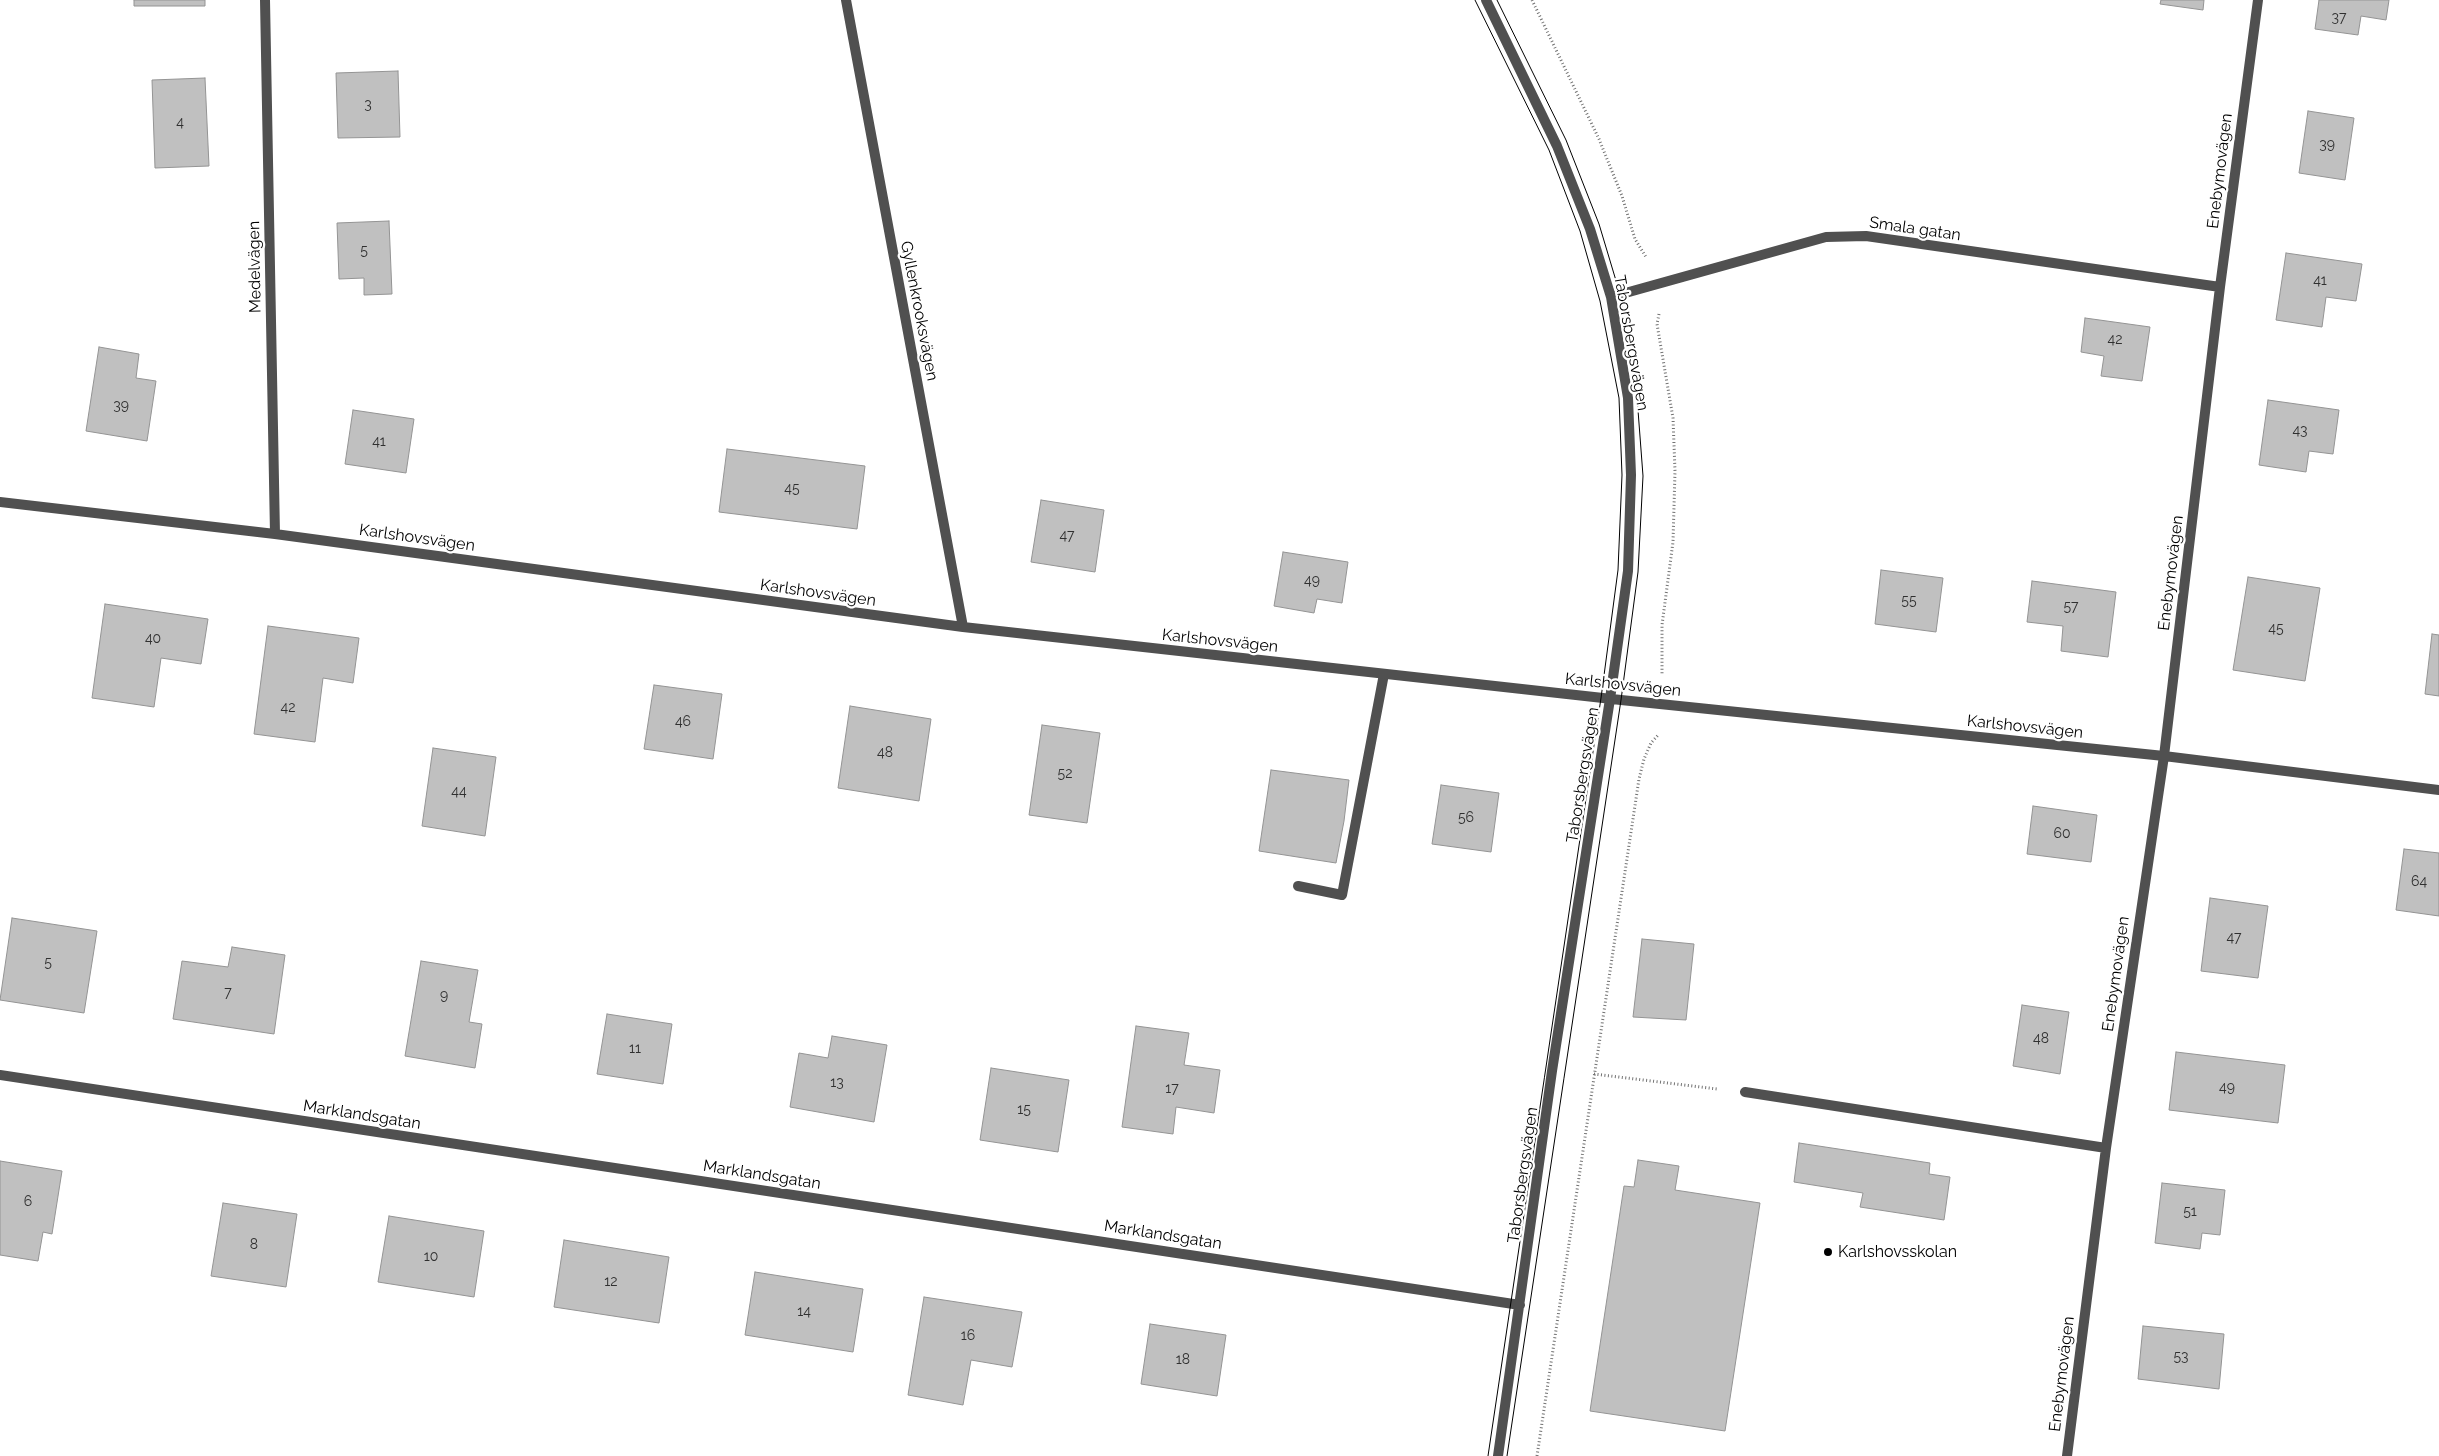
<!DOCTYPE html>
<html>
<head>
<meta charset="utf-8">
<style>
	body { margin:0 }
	canvas { display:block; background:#fff }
</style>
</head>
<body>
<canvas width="2439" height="1456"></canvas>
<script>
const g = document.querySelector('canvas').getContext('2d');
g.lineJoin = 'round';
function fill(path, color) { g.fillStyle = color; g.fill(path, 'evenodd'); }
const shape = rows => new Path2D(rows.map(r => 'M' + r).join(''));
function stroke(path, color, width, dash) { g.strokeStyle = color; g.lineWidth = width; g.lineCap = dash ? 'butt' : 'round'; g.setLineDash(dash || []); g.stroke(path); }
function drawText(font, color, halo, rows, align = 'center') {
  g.font = font + ' Raleway,sans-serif'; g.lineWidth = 4.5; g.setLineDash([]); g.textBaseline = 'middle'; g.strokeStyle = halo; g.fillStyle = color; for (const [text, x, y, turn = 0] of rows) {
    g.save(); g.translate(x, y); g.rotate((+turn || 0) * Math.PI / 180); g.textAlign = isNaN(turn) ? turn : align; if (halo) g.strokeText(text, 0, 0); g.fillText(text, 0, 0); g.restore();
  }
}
const building = shape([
	[134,0,205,0,205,6,134,6,134,0],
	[2161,0,2204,0,2203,10,2160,4,2161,0],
	[2319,0,2389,0,2386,20,2361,16,2358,35,2315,29,2319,0],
	[398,71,400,137,338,138,336,73,398,71],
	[205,78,209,166,155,168,152,80,205,78],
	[2308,111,2354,118,2345,180,2299,173,2308,111],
	[389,221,392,294,364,295,364,278,339,279,337,223,389,221],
	[2286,253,2362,264,2356,301,2326,297,2322,327,2276,320,2286,253],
	[2085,318,2150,327,2142,381,2101,376,2104,356,2081,352,2085,318],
	[99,347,139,354,136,378,156,381,147,441,86,431,99,347],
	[2268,400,2339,410,2333,454,2309,451,2306,472,2259,465,2268,400],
	[353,410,414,419,406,473,345,464,353,410],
	[727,449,865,466,857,529,719,512,727,449],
	[1041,500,1104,510,1095,572,1031,562,1041,500],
	[1283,552,1348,562,1342,603,1317,599,1314,613,1274,606,1283,552],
	[1881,570,1943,578,1936,632,1875,624,1881,570],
	[2248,577,2320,588,2305,681,2233,670,2248,577],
	[2032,581,2116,592,2108,657,2061,651,2063,626,2027,622,2032,581],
	[105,604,208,619,201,664,161,658,154,707,92,698,105,604],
	[268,626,359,638,353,683,323,678,315,742,254,734,268,626],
	[2432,634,2439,635,2439,696,2425,694,2432,634],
	[654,685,722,694,713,759,644,749,654,685],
	[850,706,931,719,919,801,838,788,850,706],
	[1042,725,1100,733,1087,823,1029,815,1042,725],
	[433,748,496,757,485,836,422,826,433,748],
	[1271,770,1349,780,1344,821,1336,863,1259,851,1271,770],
	[1441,785,1499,793,1491,852,1432,844,1441,785],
	[2033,806,2097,815,2091,862,2027,854,2033,806],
	[2404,849,2439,853,2439,916,2396,910,2404,849],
	[2210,898,2268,906,2258,978,2201,971,2210,898],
	[12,918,97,931,84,1013,0,1000,12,918],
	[1642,939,1694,944,1686,1020,1633,1017,1642,939],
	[232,947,285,955,274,1034,173,1019,182,961,228,967,232,947],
	[421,961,478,970,469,1022,482,1024,475,1068,405,1056,421,961],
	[2022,1005,2069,1012,2060,1074,2013,1066,2022,1005],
	[607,1014,672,1024,663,1084,597,1074,607,1014],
	[1136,1026,1189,1033,1184,1065,1220,1070,1214,1113,1176,1107,1173,1134,1122,1127,1136,1026],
	[832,1036,887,1045,874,1122,790,1107,799,1053,828,1058,832,1036],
	[2176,1052,2285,1065,2278,1123,2169,1110,2176,1052],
	[991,1068,1069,1080,1058,1152,980,1140,991,1068],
	[1799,1143,1930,1163,1929,1174,1950,1177,1944,1220,1860,1207,1863,1193,1794,1182,1799,1143],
	[1638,1160,1679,1166,1675,1190,1760,1203,1725,1431,1590,1411,1624,1186,1634,1187,1638,1160],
	[0,1161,62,1171,52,1234,43,1232,38,1261,0,1255,0,1161],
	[2162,1183,2225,1190,2220,1235,2202,1233,2200,1249,2155,1243,2162,1183],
	[223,1203,297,1214,286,1287,211,1276,223,1203],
	[389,1216,484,1231,474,1297,378,1282,389,1216],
	[564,1240,669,1257,659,1323,554,1307,564,1240],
	[755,1272,863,1289,853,1352,745,1335,755,1272],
	[924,1297,1022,1312,1012,1367,971,1360,963,1405,908,1395,924,1297],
	[1150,1324,1226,1335,1217,1396,1141,1384,1150,1324],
	[2143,1326,2224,1334,2219,1389,2138,1379,2143,1326]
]);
fill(building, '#c0c0c0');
stroke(building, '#949494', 1);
stroke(shape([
	[1532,0,1599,139,1622,196,1635,239,1646,257],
	[1659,314,1657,324,1673,418,1675,471,1673,542,1662,625,1662,675],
	[1594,1074,1717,1089],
	[1537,1456,1639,779,1644,759,1651,743,1659,734]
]), '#727272', 3, [1, 2.5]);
stroke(shape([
	[1298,886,1342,895,1384,674]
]), '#505050', 10);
stroke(shape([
	[265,0,275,534],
	[846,0,963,627],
	[1486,0,1557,146,1590,229,1611,297,1628,398,1631,475,1628,571,1610,699,1552,1071,1498,1456],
	[1611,297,1826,237,1866,236,2220,287],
	[0,502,275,534,963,627,1621,700,2164,756,2439,790],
	[0,1075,1520,1305],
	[1745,1092,2106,1148],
	[2067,1456,2106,1148,2164,756,2220,287,2258,0]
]), '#505050', 10);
stroke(shape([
	[1475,0,1549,150,1580,231,1600,301,1619,398,1622,475,1618,570,1601,698,1488,1456],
	[1497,0,1566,140,1599,224,1620,294,1637,397,1643,476,1638,572,1621,700,1507,1456]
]), '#000', 1);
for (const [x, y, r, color] of [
	[1828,1252,5,"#000"]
]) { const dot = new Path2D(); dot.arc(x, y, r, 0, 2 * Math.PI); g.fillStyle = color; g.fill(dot); stroke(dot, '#fff', 2); }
drawText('14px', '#303030', null, [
	["37",2339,18],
	["3",368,105],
	["4",180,123],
	["39",2327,145],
	["5",364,251],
	["41",2320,281],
	["42",2115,340],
	["39",121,406],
	["43",2300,431],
	["41",379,442],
	["45",792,489],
	["47",1067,536],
	["49",1312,581],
	["55",1909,601],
	["57",2071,607],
	["45",2276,629],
	["40",153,639],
	["42",288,708],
	["46",683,722],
	["48",885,753],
	["52",1065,774],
	["44",459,792],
	["56",1466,818],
	["60",2062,834],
	["64",2419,882],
	["47",2234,938],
	["5",48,963],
	["7",228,993],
	["9",444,996],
	["48",2041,1039],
	["11",635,1049],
	["13",837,1083],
	["49",2227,1088],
	["17",1172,1089],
	["15",1024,1110],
	["6",28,1202],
	["51",2190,1212],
	["8",254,1245],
	["10",431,1257],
	["12",611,1282],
	["14",804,1312],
	["16",968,1336],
	["53",2181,1357],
	["18",1183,1360]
]);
drawText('16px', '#000', '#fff', [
	["Enebymovägen",2220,171,-83],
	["Smala gatan",1915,229,8],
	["Medelvägen",255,267,-91],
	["Gyllenkrooksvägen",919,311,79],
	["Taborsbergsvägen",1631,343,80],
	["Karlshovsvägen",417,538,8],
	["Enebymovägen",2171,573,-83],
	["Karlshovsvägen",818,593,8],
	["Karlshovsvägen",1220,641,6],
	["Karlshovsvägen",1623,685,6],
	["Karlshovsvägen",2025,727,6],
	["Taborsbergsvägen",1583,775,-81],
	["Enebymovägen",2116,974,-82],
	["Marklandsgatan",362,1115,9],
	["Marklandsgatan",762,1175,9],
	["Taborsbergsvägen",1523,1175,-82],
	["Marklandsgatan",1163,1235,9],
	["Enebymovägen",2062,1374,-83]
]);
drawText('16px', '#000', '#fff', [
	["Karlshovsskolan",1838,1252]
], 'left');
</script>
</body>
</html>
